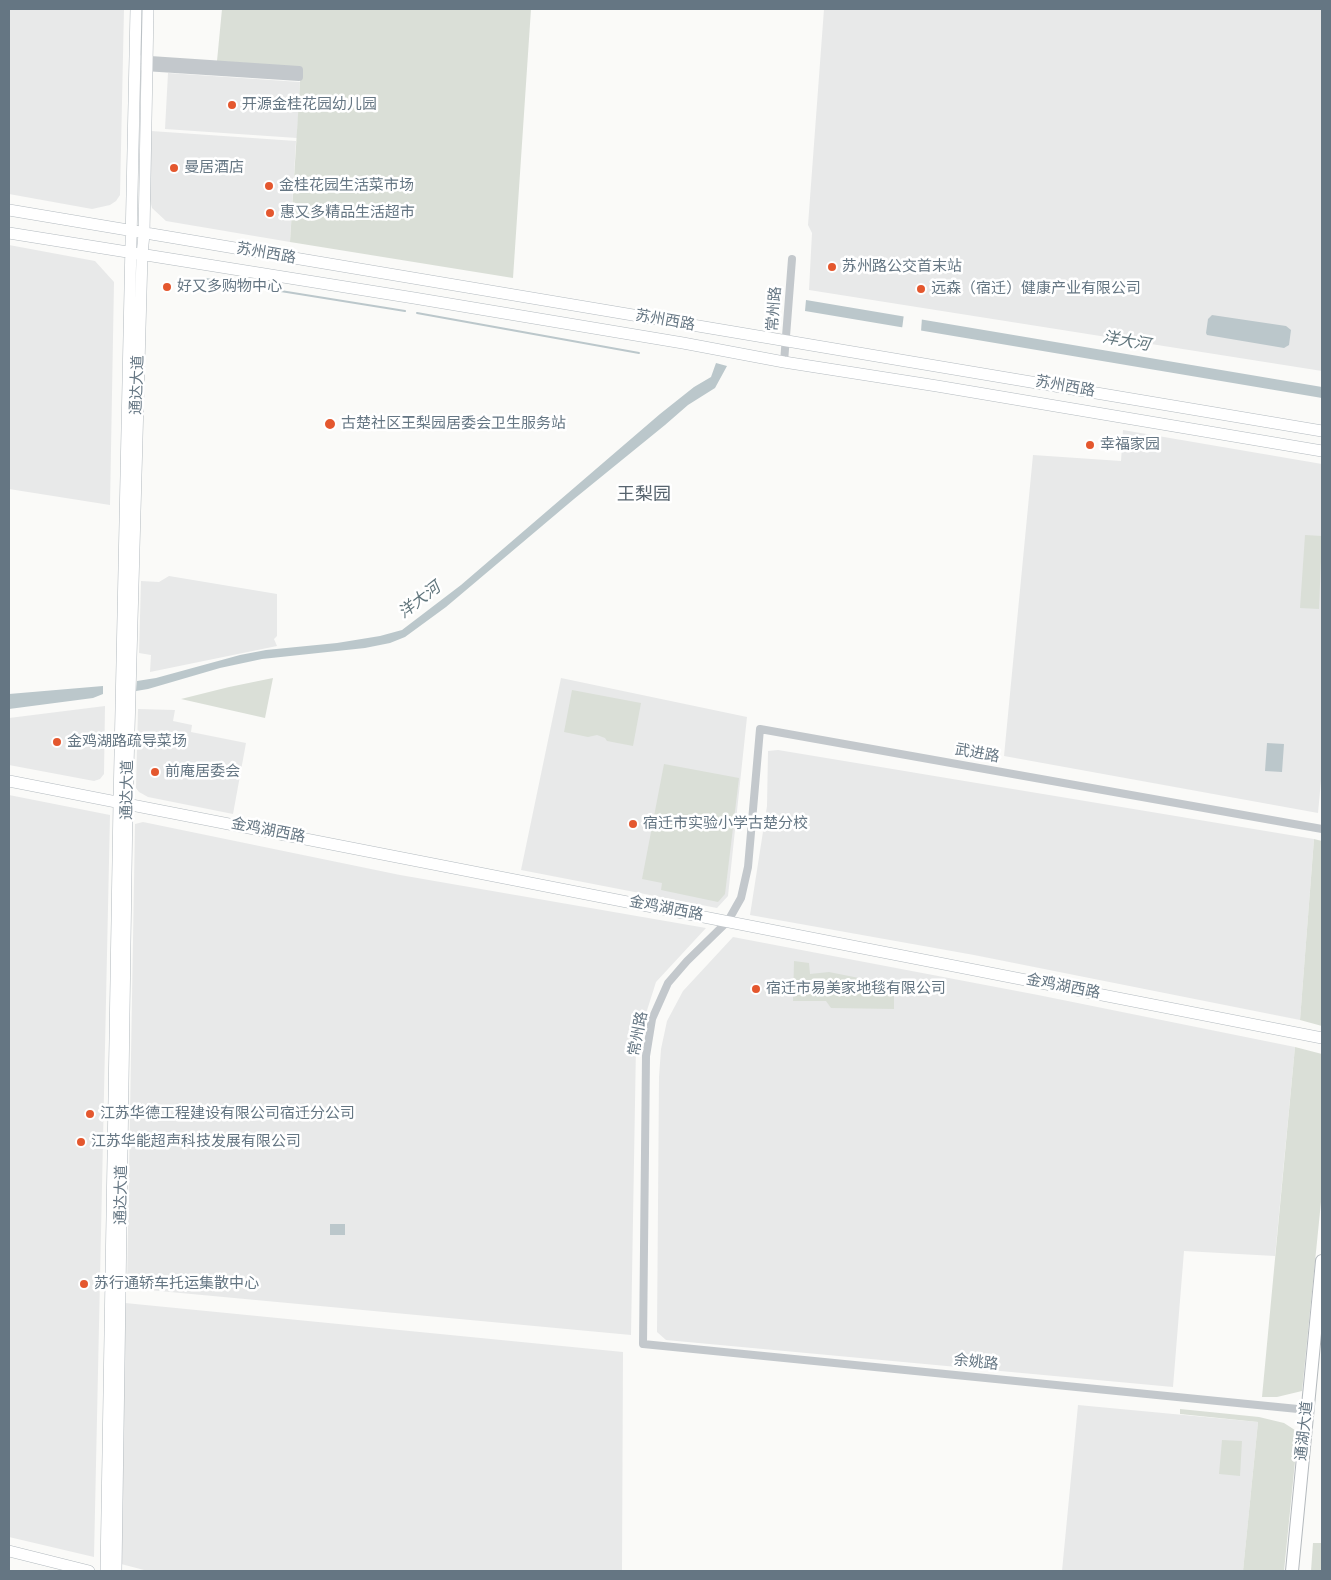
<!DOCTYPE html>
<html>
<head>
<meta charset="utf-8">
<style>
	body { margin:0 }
	#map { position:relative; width:1331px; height:1580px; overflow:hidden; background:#fafaf8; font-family:"Titillium Web",sans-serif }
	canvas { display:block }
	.frame { position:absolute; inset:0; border:10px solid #657683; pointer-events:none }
</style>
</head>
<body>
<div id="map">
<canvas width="1331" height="1580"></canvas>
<div class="frame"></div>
</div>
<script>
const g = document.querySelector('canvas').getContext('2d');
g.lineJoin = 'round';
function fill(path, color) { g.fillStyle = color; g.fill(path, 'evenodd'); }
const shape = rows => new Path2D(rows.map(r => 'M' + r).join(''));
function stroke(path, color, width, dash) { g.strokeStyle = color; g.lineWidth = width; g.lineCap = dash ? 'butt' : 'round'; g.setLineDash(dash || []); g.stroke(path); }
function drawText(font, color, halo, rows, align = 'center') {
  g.font = font + ' "Titillium Web","Noto Sans SC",sans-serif'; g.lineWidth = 5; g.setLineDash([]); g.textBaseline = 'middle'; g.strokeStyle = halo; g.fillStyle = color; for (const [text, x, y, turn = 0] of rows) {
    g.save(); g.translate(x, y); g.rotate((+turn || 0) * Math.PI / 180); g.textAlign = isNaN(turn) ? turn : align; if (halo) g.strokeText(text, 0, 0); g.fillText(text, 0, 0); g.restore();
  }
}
fill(shape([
	[9,9,124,9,120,195,116,201,110,205,92,209,9,194],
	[824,9,1322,9,1322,371,809,290,812,233,808,225],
	[168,73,300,82,297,138,165,129],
	[151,131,296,141,290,242,166,221,152,208,149,196],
	[9,245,95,261,114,282,110,505,9,489],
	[1123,430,1322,464,1322,770,1318,813,1004,756,1033,455,1121,461],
	[169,576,277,594,277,636,274,639,277,646,150,672,151,655,139,653,141,581,159,582],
	[561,678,747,717,728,896,717,908,521,870],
	[105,706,104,774,100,779,94,781,9,765,9,718],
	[138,709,175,710,173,721,192,725,191,732,246,743,233,814,148,797,139,792,136,788],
	[778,750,1314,839,1300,1020,974,955,750,915,767,806,768,751],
	[9,795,110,815,94,1557,9,1537],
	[143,822,400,875,706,928,656,982,636,1045,631,1335,127,1288,135,824],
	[733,937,1038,995,1295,1047,1275,1256,1184,1251,1173,1387,666,1340,657,1332,659,1077,661,1049,667,1021,683,991],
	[125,1303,623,1352,622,1571,148,1571,121,1564],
	[1078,1405,1258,1422,1243,1571,1062,1571]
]), '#e8e9e9');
fill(shape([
	[222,9,531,9,513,278,290,242,301,67,217,61],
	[1305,535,1322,536,1319,609,1300,608],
	[273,678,265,718,181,699,229,687],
	[572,690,641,703,633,746,607,741,605,738,597,735,588,737,564,732],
	[664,764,739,778,725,894,718,902,661,890,662,883,642,879],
	[1314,839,1322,841,1322,1026,1300,1020],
	[794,961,809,963,810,974,829,972,894,985,894,1009,831,1008,826,1001,793,1001],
	[1295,1047,1322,1054,1322,1192,1302,1391,1277,1397,1262,1397],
	[1180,1409,1259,1417,1284,1423,1298,1432,1284,1571,1243,1571,1258,1422,1180,1414],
	[1222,1440,1242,1441,1240,1476,1219,1474],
	[1313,1543,1322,1543,1322,1571,1311,1571]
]), '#dadfd7');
fill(shape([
	[806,300,1322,387,1322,398,805,311],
	[1212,315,1286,326,1291,330,1289,345,1284,348,1207,335,1206,333,1208,319],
	[716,363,727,366,715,388,688,405,665,425,574,499,446,607,405,637,390,643,365,648,262,659,220,668,148,689,136,691,137,681,156,678,240,655,266,650,337,643,380,636,402,630,461,585,660,414,694,387,711,377],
	[103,686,103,694,93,698,9,709,9,694],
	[1267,743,1284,744,1282,772,1265,771],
	[330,1224,345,1224,345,1235,330,1235]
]), '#bbc7cb');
fill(shape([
	[904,314,922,317,921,332,902,329]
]), '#fafaf8');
stroke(shape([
	[206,279,405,311],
	[417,313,639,353]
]), '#bbc7cb', 2);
const secondary = shape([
	[9,210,1322,431],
	[9,233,414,298,683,343,784,362,937,386,1322,451],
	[9,781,1322,1038],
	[9,1551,89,1571],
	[106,1571,119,802,136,9],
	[116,1571,127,804,142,255,144,234,148,9]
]);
const primary = shape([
	[1292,1571,1322,1261]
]);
stroke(secondary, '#b3babf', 12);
stroke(primary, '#b5babe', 14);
stroke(shape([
	[135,59,299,70,299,77,144,67],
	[784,362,792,259],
	[1308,1410,643,1344,646,1056,652,1019,668,983,687,961,728,921,741,898,748,867,760,729,1322,829]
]), '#c3c8cc', 8);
stroke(secondary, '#fff', 11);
stroke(primary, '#fff', 12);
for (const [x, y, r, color] of [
	[232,105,5,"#e4572e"],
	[174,168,5,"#e4572e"],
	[269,186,5,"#e4572e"],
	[270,213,5,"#e4572e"],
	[832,267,5,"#e4572e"],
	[167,287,5,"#e4572e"],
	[921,289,5,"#e4572e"],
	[330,424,6,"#e4572e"],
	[1090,445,5,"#e4572e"],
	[57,742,5,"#e4572e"],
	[155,772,5,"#e4572e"],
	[633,824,5,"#e4572e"],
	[756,989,5,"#e4572e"],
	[90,1114,5,"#e4572e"],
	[81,1142,5,"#e4572e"],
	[84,1284,5,"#e4572e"]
]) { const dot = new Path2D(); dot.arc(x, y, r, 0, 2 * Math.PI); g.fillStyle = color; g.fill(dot); stroke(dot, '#fff', 2); }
drawText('15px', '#657683', '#fff', [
	["开源金桂花园幼儿园",242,105],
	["曼居酒店",184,168],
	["金桂花园生活菜市场",279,186],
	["惠又多精品生活超市",280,213],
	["苏州路公交首末站",842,267],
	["好又多购物中心",177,287],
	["远森（宿迁）健康产业有限公司",931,289],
	["古楚社区王梨园居委会卫生服务站",341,424],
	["幸福家园",1100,445],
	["金鸡湖路疏导菜场",67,742],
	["前庵居委会",165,772],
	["宿迁市实验小学古楚分校",643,824],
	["宿迁市易美家地毯有限公司",766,989],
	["江苏华德工程建设有限公司宿迁分公司",100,1114],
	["江苏华能超声科技发展有限公司",91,1142],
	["苏行通轿车托运集散中心",94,1284]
], 'left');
drawText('15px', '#657683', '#fff', [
	["苏州西路",266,254,10],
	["常州路",775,309,-86],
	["苏州西路",665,321,10],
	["通达大道",138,385,-88],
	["苏州西路",1065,387,10],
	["武进路",977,754,10],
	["通达大道",128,790,-89],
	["金鸡湖西路",268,831,11],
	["金鸡湖西路",666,909,11],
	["金鸡湖西路",1063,987,11],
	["常州路",639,1034,-79],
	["通达大道",122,1195,-89],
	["余姚路",976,1363,6],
	["通湖大道",1305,1431,-84]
]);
drawText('italic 16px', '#60757c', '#fff', [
	["洋大河",1126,342,10],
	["洋大河",420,601,-38]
]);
drawText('18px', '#57646e', '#fff', [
	["王梨园",644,496]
]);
</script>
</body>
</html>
